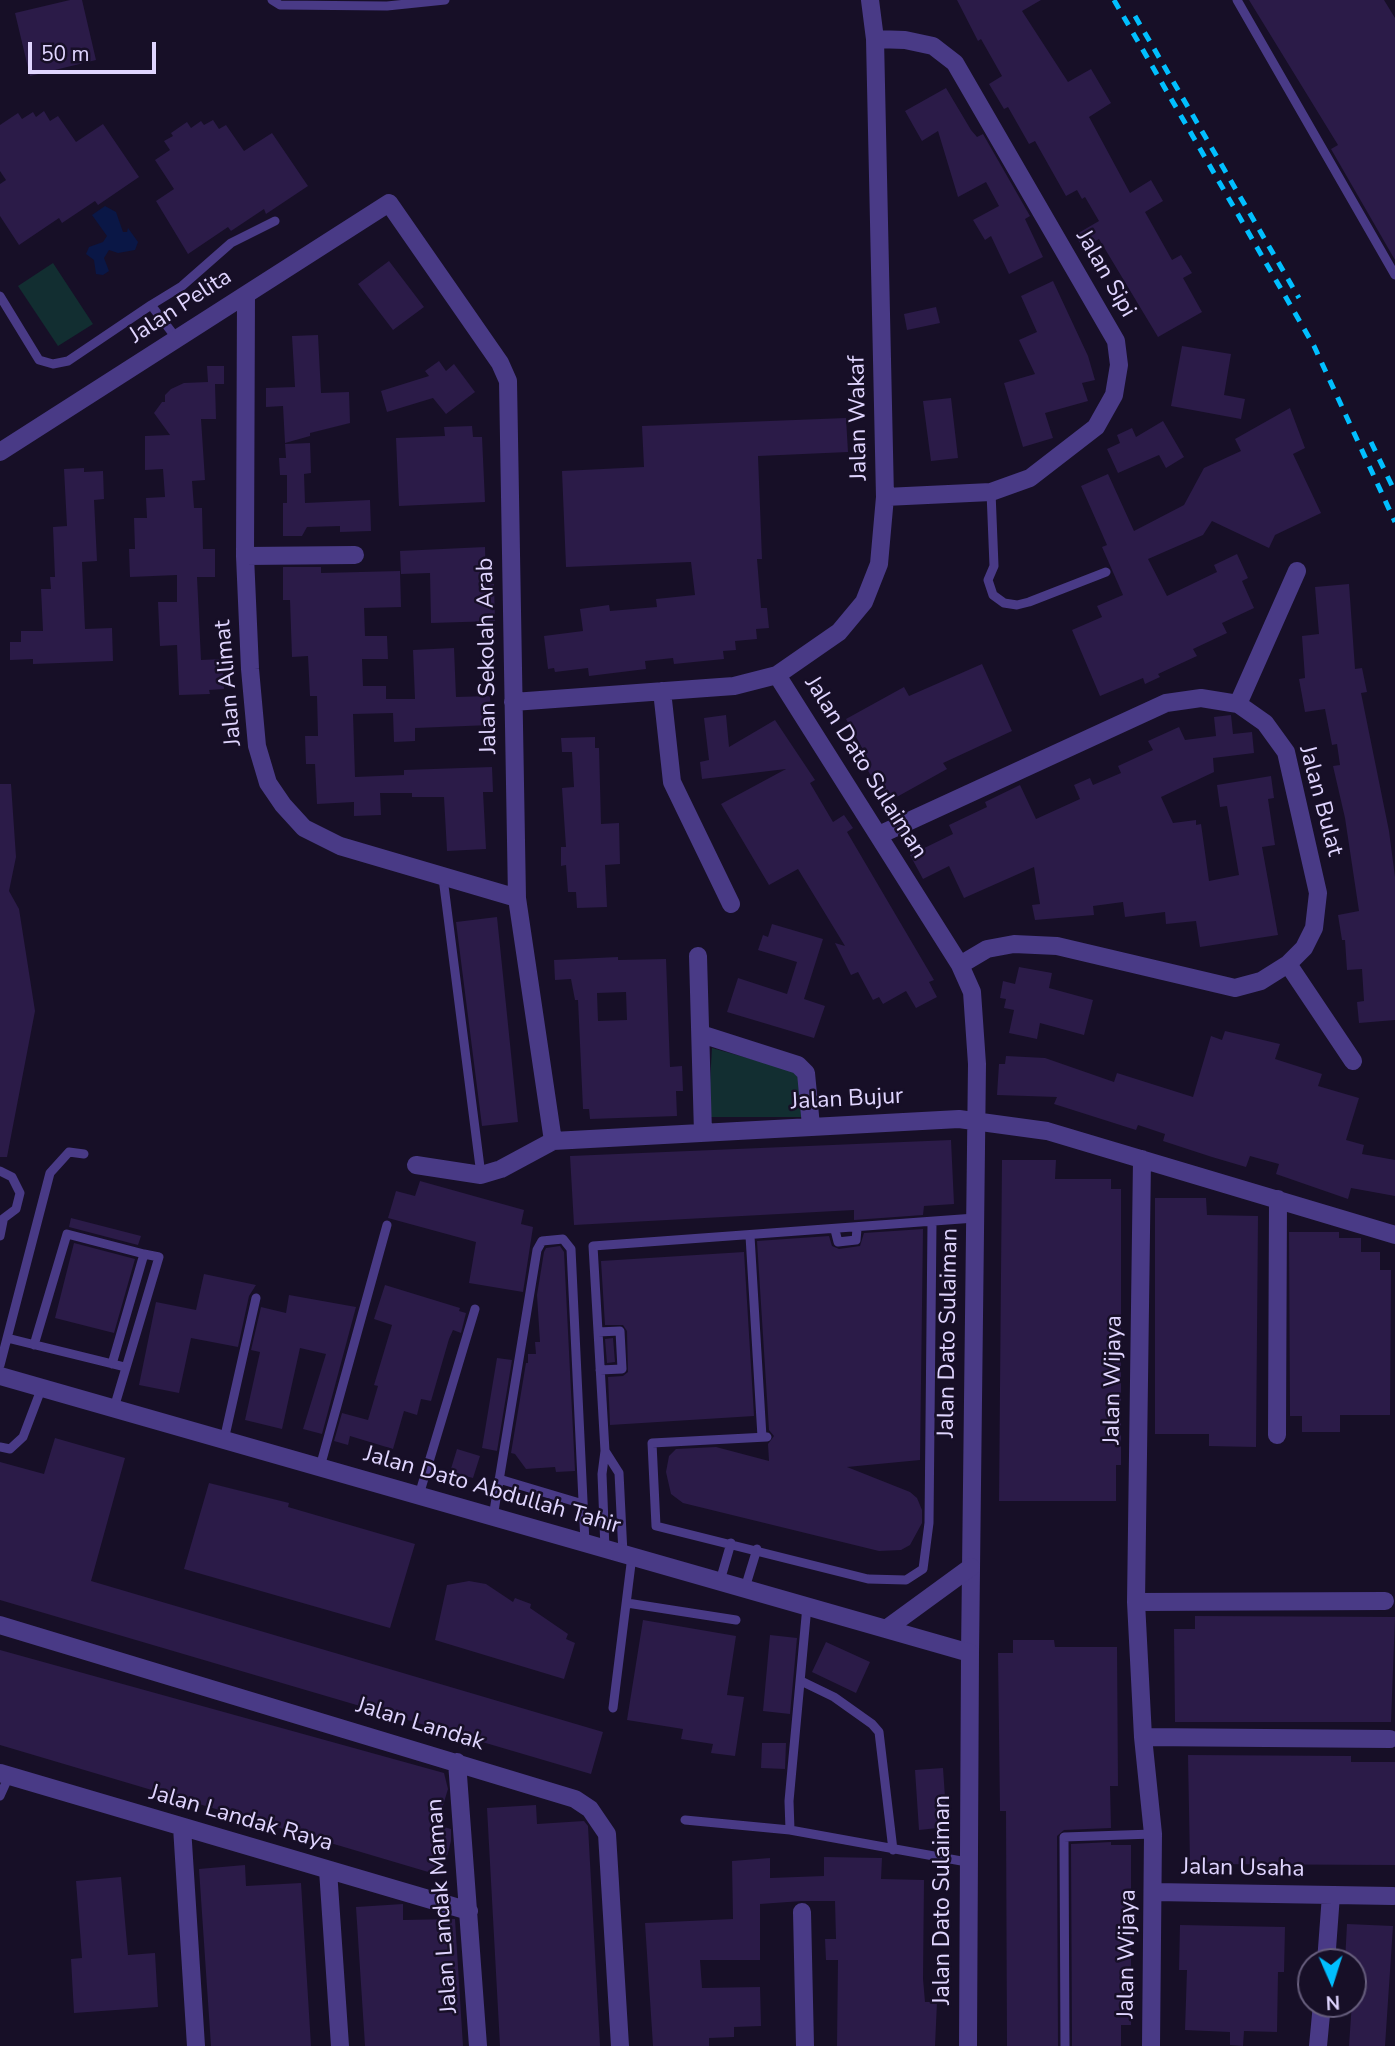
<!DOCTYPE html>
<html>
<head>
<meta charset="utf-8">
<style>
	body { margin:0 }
	#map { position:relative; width:1395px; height:2046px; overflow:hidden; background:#170f27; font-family:"Nunito Sans",sans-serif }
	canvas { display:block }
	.north { position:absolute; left:1297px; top:1948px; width:70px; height:70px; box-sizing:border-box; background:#170f27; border:2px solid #675e7d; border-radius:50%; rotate:177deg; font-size:19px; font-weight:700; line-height:28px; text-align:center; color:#e0d5ff }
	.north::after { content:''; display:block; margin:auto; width:24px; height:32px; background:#01bfff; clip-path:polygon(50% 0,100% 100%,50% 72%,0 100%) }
	.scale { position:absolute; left:28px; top:42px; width:128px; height:32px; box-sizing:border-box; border:4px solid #e0d5ff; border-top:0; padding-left:9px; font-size:21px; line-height:24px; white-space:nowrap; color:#e0d5ff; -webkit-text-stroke:5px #170f27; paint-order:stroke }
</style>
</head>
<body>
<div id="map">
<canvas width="1395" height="2046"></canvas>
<div class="north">N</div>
<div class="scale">50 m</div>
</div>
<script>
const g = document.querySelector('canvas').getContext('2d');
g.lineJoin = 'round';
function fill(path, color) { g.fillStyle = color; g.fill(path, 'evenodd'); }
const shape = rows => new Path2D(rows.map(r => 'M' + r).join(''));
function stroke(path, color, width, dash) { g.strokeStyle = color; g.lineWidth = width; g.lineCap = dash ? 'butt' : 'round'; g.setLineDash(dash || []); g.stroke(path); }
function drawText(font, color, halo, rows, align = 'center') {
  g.font = font + ' "Nunito Sans",sans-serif'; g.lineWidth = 5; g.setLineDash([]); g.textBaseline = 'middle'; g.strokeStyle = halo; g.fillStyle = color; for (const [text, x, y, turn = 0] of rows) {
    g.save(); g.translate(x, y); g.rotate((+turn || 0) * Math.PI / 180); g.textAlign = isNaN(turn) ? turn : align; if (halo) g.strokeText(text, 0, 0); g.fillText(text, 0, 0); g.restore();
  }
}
fill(shape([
	[53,263,93,324,58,346,18,286],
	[712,1048,794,1071,801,1082,804,1117,708,1117]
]), '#122e31');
fill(shape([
	[105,206,116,212,123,232,127,232,128,228,138,242,135,250,118,253,109,250,104,258,109,271,103,275,96,274,94,260,86,254,89,247,103,242,107,236,92,215]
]), '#0a1746');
fill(shape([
	[70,0,82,0,96,60,30,76,15,13],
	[957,0,1041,0,1022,11,1068,82,1091,69,1111,103,1089,117,1130,193,1151,180,1163,201,1145,212,1172,260,1181,255,1192,273,1183,278,1202,312,1158,337,1099,239,1083,248,1075,235,1099,221,1085,197,1082,199,1077,190,1066,196,1035,141,1029,144,1008,107,1004,109,989,84,1002,76,981,39,978,41],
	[1249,0,1384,0,1395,18,1395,260,1331,149,1338,145],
	[946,88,971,130,977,137,983,134,1030,216,1025,219,1043,257,1009,274,991,236,985,240,973,220,999,206,986,182,958,197,938,131,922,141,905,111],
	[44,111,50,121,58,116,76,142,103,124,139,177,98,205,95,201,62,223,59,218,19,245,0,216,0,184,6,180,0,171,0,125,18,113,22,119,33,112,36,117],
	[213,120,219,129,226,125,244,151,272,133,308,186,266,214,264,209,231,231,228,227,188,254,156,201,174,189,155,160,170,150,164,141,173,136,171,133,187,122,191,128,201,121,204,125],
	[389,261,424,307,393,330,358,284],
	[1053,281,1088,356,1095,380,1082,383,1088,401,1045,413,1053,438,1023,447,1004,383,1035,374,1019,340,1037,332,1021,296],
	[936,307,940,323,907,330,904,314],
	[318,335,321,393,349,392,350,423,310,433,310,436,285,443,283,406,266,407,266,388,295,387,292,336],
	[1182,346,1231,354,1224,395,1245,399,1241,419,1171,406],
	[439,361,446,371,454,364,475,392,446,414,433,398,387,412,381,391,429,376,425,371],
	[207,366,224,366,224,384,215,384,216,419,201,419,205,480,192,481,194,508,202,508,203,549,215,549,215,577,197,577,201,660,222,659,224,689,209,690,210,694,179,695,177,645,160,646,158,602,177,602,177,575,130,577,129,549,135,549,134,518,147,518,146,498,165,497,163,469,145,470,145,436,170,435,154,413,162,402,165,402,165,395,171,389,184,383,208,382],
	[951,398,958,458,931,461,923,401],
	[1290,408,1305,448,1293,454,1321,513,1275,535,1269,548,1212,521,1203,535,1148,559,1167,596,1217,572,1214,565,1237,554,1248,578,1242,581,1254,608,1222,623,1227,633,1193,649,1197,656,1158,674,1160,677,1145,684,1143,678,1100,696,1072,630,1102,617,1097,606,1123,595,1102,547,1107,545,1081,486,1108,474,1134,531,1184,505,1204,468,1241,451,1235,439],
	[846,418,848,452,758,456,762,559,757,559,761,608,767,608,769,628,756,629,757,639,735,641,736,650,723,651,724,659,674,664,673,658,645,661,646,669,589,676,588,668,555,672,554,668,548,669,544,636,583,631,580,609,609,605,610,611,657,607,656,599,695,595,691,562,566,567,562,471,644,467,642,426],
	[1163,421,1184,457,1166,468,1159,455,1118,473,1107,449,1120,443,1117,435,1132,428,1136,437],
	[472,426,473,437,482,437,485,502,399,506,396,438,445,436,444,427],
	[310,443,311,473,304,474,305,503,370,500,371,531,340,532,340,526,307,527,302,536,283,536,283,503,287,503,287,475,280,475,279,458,286,458,285,444],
	[84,468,84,472,103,471,104,499,94,500,97,561,82,562,85,629,112,628,113,661,33,664,33,659,10,660,10,642,21,642,21,631,43,631,41,589,51,589,50,577,55,577,53,527,67,526,64,469],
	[485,547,486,585,494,584,495,621,431,623,430,573,401,574,400,551],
	[283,567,321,567,321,573,400,571,401,607,364,608,365,636,387,636,388,659,362,659,363,686,386,686,386,699,415,699,413,650,454,648,456,697,490,696,491,725,415,728,415,741,394,742,393,713,353,714,355,777,404,775,404,770,492,767,493,792,483,792,486,849,447,851,444,797,412,797,412,793,380,793,381,815,354,816,354,802,317,804,315,764,306,764,305,736,318,736,317,696,310,696,308,656,292,657,290,600,283,600],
	[1349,584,1355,669,1362,668,1367,692,1361,693,1389,831,1395,877,1395,1020,1359,1023,1357,1002,1364,1001,1362,969,1347,970,1345,940,1342,940,1338,915,1359,911,1345,818,1333,766,1340,765,1337,744,1332,745,1325,709,1305,712,1299,679,1305,678,1302,636,1319,634,1315,587],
	[982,664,1012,731,943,763,947,769,886,803,866,767,871,764,846,719,904,687,909,696],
	[726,715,729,747,775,720,815,780,810,783,833,822,844,815,853,828,847,832,934,980,929,982,937,997,916,1008,906,991,883,1004,879,997,873,1000,858,972,851,975,835,943,845,946,798,869,769,885,721,804,786,769,702,779,700,762,709,760,704,718],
	[1231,715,1233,734,1252,732,1254,753,1213,758,1214,772,1161,797,1173,823,1196,820,1196,825,1201,824,1209,881,1239,875,1227,806,1220,807,1217,785,1271,776,1274,798,1268,799,1275,845,1262,847,1278,935,1200,947,1196,921,1166,924,1165,912,1125,917,1123,902,1093,906,1094,915,1035,920,1032,905,1040,904,1034,867,964,898,949,866,923,879,910,855,953,834,949,825,987,807,985,802,1020,785,1036,819,1080,799,1074,785,1090,778,1093,785,1121,773,1118,766,1153,750,1148,741,1179,727,1185,740,1216,736,1214,717],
	[595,737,595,748,599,748,601,824,619,823,620,864,605,865,607,907,577,908,576,892,568,892,566,865,561,866,561,847,566,847,562,788,574,787,572,752,562,752,561,738],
	[0,784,11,784,16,857,9,891,19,909,35,1011,7,1157,0,1157],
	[497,917,518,1122,482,1126,456,922],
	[772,924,823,939,804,999,825,1006,814,1038,727,1012,738,978,787,994,797,962,758,950,763,935,768,937],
	[618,957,618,960,666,959,670,1067,682,1066,683,1091,676,1091,677,1116,590,1119,589,1109,583,1109,578,1000,575,1000,571,979,555,980,554,960],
	[626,992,627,1020,598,1021,597,993],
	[1019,967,1052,973,1049,988,1093,1000,1084,1035,1040,1023,1037,1039,1009,1033,1014,1010,1004,1008,1006,999,1000,998,1003,981,1015,984],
	[1225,1031,1280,1044,1275,1059,1322,1074,1318,1086,1359,1098,1346,1140,1364,1145,1362,1154,1395,1160,1395,1196,1351,1188,1348,1199,1276,1174,1279,1164,1250,1156,1246,1167,1212,1157,1163,1141,1165,1134,1138,1125,1136,1130,1054,1104,1057,1097,997,1095,999,1064,1005,1064,1006,1056,1045,1058,1114,1082,1117,1073,1193,1097,1211,1036,1222,1040],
	[951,1140,954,1204,924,1206,923,1215,854,1220,854,1210,574,1225,570,1156],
	[1002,1160,1056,1160,1055,1179,1111,1179,1111,1189,1121,1189,1121,1465,1116,1465,1116,1501,999,1501],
	[420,1181,524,1210,521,1224,533,1227,523,1292,469,1283,476,1242,388,1218,396,1191,415,1196],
	[1155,1198,1206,1198,1207,1215,1258,1216,1256,1447,1209,1446,1209,1434,1155,1434],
	[71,1218,141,1236,138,1245,69,1227],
	[923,1229,920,1460,847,1467,910,1492,917,1498,922,1510,922,1523,910,1545,901,1550,879,1551,683,1503,671,1494,666,1472,669,1456,676,1449,716,1447,769,1461,768,1444,774,1436,769,1430,757,1241,829,1236,832,1246,839,1249,860,1246,864,1233],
	[1289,1232,1339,1232,1339,1238,1361,1238,1361,1252,1380,1252,1380,1270,1391,1270,1390,1415,1340,1415,1340,1432,1302,1432,1302,1416,1290,1416],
	[74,1243,135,1259,114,1333,55,1318],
	[560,1246,564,1252,575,1471,556,1472,555,1467,526,1469,515,1454,511,1453,526,1363,528,1363,528,1354,536,1354,535,1342,540,1342,537,1295,544,1252,546,1248],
	[744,1252,754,1416,610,1425,608,1377,623,1376,628,1372,627,1331,623,1325,605,1325,601,1261],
	[204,1274,256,1285,249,1296,238,1347,191,1338,179,1393,139,1385,156,1302,196,1310],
	[385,1285,460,1308,459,1311,466,1313,461,1333,453,1330,449,1339,431,1401,421,1399,417,1415,404,1411,393,1449,350,1436,348,1445,334,1441,342,1413,368,1420,378,1386,374,1385,392,1325,374,1319],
	[289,1295,356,1307,322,1434,303,1429,326,1354,300,1348,282,1429,245,1420,260,1352,251,1350,261,1307,286,1313],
	[613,1338,615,1362,607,1363,605,1339],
	[497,1358,512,1360,497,1451,482,1448],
	[55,1438,125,1458,91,1581,603,1732,591,1774,0,1600,0,1462,44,1474],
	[457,1449,480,1456,473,1478,450,1472],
	[209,1483,289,1503,288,1507,415,1544,390,1628,184,1569],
	[469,1581,486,1584,513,1602,515,1598,531,1604,530,1608,568,1634,566,1639,575,1643,564,1679,435,1640,447,1585],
	[1195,1616,1395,1617,1391,1722,1175,1722,1174,1629,1195,1629],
	[643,1620,736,1636,727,1695,744,1697,735,1756,711,1753,713,1744,681,1739,683,1729,627,1720],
	[770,1635,797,1638,790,1714,763,1711],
	[1013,1640,1054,1640,1055,1647,1117,1647,1118,1786,1110,1786,1111,1828,1064,1830,1057,1836,1058,2046,1007,2046,1006,1811,1000,1811,998,1653,1013,1653],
	[826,1642,870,1662,856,1693,812,1672],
	[0,1650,444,1773,448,1789,437,1825,451,1829,451,1841,446,1860,439,1858,435,1874,0,1745],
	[762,1743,786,1743,785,1769,761,1768],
	[1188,1755,1351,1756,1351,1762,1395,1762,1395,1865,1190,1864],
	[943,1768,947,1827,919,1830,915,1770],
	[536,1805,537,1824,584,1821,588,1826,600,2046,500,2046,487,1808],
	[1111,1842,1111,1845,1131,1845,1131,2025,1121,2025,1121,2046,1072,2046,1071,1844],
	[824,1857,882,1858,881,1879,924,1880,923,1979,925,2002,937,2002,935,2046,837,2046,838,1960,826,1960,825,1939,836,1939,835,1901,802,1901,760,1904,760,1960,700,1960,702,1988,760,1987,761,2026,734,2027,734,2037,709,2038,709,2046,653,2046,645,1923,733,1919,732,1861,770,1858,770,1878,824,1876],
	[245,1865,246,1886,301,1883,311,2046,211,2046,199,1869],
	[121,1877,128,1955,155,1953,158,2007,74,2013,71,1959,82,1958,76,1881],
	[403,1904,403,1920,455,1919,463,2046,365,2046,356,1907],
	[1347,1924,1393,1926,1385,2046,1349,2046,1354,1972,1353,1962,1345,1962],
	[1180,1925,1285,1927,1284,1972,1278,1972,1277,2032,1244,2031,1243,2046,1230,2045,1230,2032,1185,2030,1187,1970,1179,1970]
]), '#2b1b48');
stroke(shape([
	[272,0,280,5,387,6,445,0],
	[1237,0,1395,275],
	[0,296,39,360,53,364,68,361,151,305,177,339],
	[151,305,182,286,231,243,275,221],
	[991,492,994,566,988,580,993,595,1004,603,1017,605,1029,602,1106,572],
	[443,878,481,1175],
	[0,1171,12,1177,20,1193,16,1209,0,1221],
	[835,1230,838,1242,856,1240,857,1229],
	[0,1236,3,1221],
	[750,1236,762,1437],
	[598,1332,620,1331,622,1369,600,1370],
	[7,1338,125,1367],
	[34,1345,67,1234,144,1254,112,1364],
	[0,1365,50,1173,69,1152,84,1154],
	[114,1408,159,1257,144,1254],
	[767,1437,652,1443,656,1526,868,1579,906,1580,923,1569,929,1523,932,1223],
	[224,1440,256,1298],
	[0,1447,10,1449,23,1437,42,1387],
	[605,1451,619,1473,623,1554],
	[320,1467,387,1225],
	[499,1479,583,1504],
	[419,1495,475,1309],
	[493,1517,537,1250,542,1241,563,1239,571,1249,585,1543],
	[605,1549,602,1474,605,1451,593,1246,975,1218],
	[720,1581,731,1543],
	[745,1588,757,1549],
	[627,1603,736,1620],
	[807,1606,789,1801,790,1830,967,1862],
	[801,1681,834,1697,872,1724,879,1732,893,1850],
	[613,1708,632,1556],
	[0,1796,9,1776],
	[685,1820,790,1830],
	[1065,2046,1064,1837,1153,1834]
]), '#493a86', 9);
stroke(shape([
	[875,39,905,40,933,46,955,63,1116,341,1119,365,1114,395,1096,427,1030,478,991,492,885,497],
	[246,295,245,556,250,669,257,746,268,783,283,805,304,828,340,846,517,898],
	[0,452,389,203,500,363,508,381,517,898,553,1141],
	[245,556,355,555],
	[777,675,960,965,972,992,977,1064,970,1653],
	[662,691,672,782,731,904],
	[513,702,734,686,777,675,839,632,864,602,879,564,885,497,875,39,870,0],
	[1238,704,1297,571],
	[879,835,1166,703,1201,698,1238,704,1265,723,1286,752,1318,893,1314,928,1304,948,1288,964,1261,981,1235,988,1057,946,1014,944,987,949,960,965],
	[698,956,703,1133],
	[1288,964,1353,1061],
	[701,1034,798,1065,806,1073,811,1126],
	[1142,1159,1136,1602,1143,1737,1153,1834,1151,2046],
	[416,1165,481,1175,501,1169,553,1141,959,1119,1047,1131,1395,1235],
	[1277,1435,1278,1199],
	[1136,1602,1385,1601],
	[0,1625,575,1799,590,1809,607,1834,620,2046],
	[1143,1737,1390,1739],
	[457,1762,478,2046],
	[0,1773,469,1911],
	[182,1827,196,2046],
	[328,1870,340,2046],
	[1154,1892,1393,1896],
	[802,1912,805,2046],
	[1326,1962,1331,1895],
	[1318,2046,1322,2004]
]), '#493a86', 18);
stroke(shape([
	[0,1376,970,1653,968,2046],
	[886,1629,971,1567]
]), '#493a86', 18);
stroke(shape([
	[1114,0,1314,346,1395,522],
	[1135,16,1299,298],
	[1371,442,1395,492]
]), '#01bfff', 5, [10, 9]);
drawText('23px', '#e0d5ff', '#170f27', [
	["Jalan Sipi",1105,274,60],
	["Jalan Pelita",181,307,-33],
	["Jalan Wakaf",859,418,-91],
	["Jalan Sekolah Arab",488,656,-91],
	["Jalan Alimat",229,683,-95],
	["Jalan Dato Sulaiman",865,768,58],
	["Jalan Bulat",1320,801,75],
	["Jalan Bujur",847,1100,-3],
	["Jalan Dato Sulaiman",949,1333,-89],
	["Jalan Wijaya",1114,1380,-89],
	["Jalan Dato Abdullah Tahir",492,1491,16],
	["Jalan Landak",420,1725,17],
	["Jalan Landak Raya",241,1819,16],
	["Jalan Usaha",1243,1869,1],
	["Jalan Dato Sulaiman",943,1900,-90],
	["Jalan Landak Maman",443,1906,-94],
	["Jalan Wijaya",1128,1954,-89]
]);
</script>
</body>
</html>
